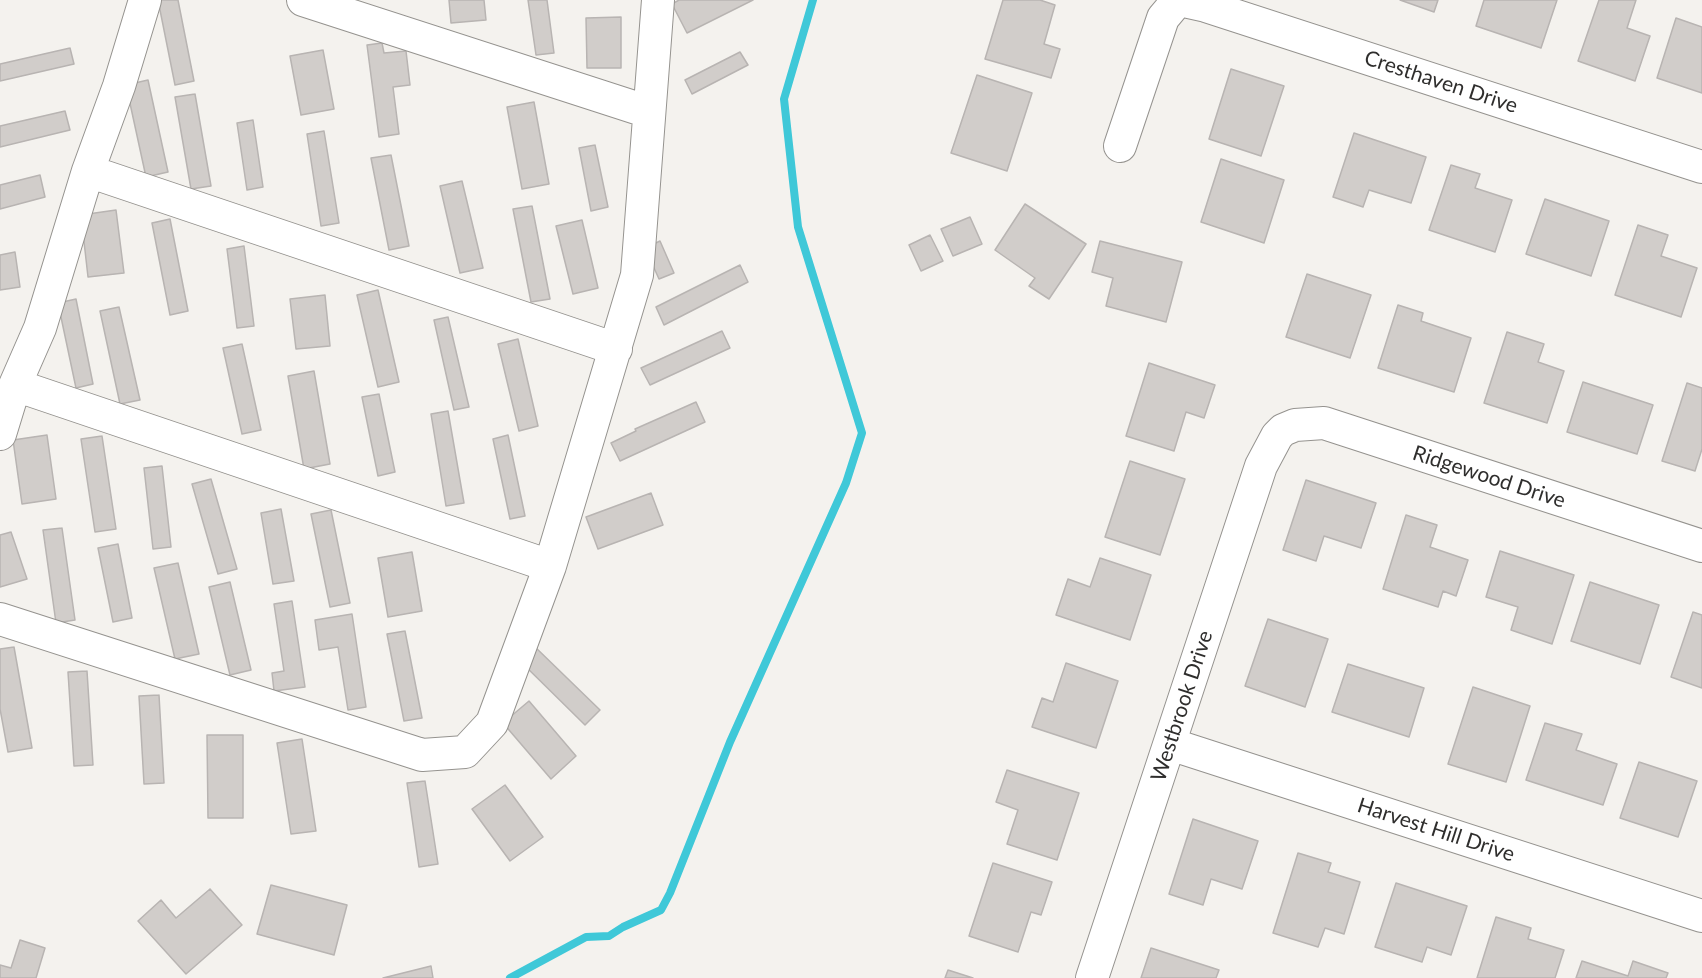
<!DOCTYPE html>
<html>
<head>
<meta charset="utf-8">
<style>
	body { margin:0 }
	canvas { display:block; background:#f4f2ee }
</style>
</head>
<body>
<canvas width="1702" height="978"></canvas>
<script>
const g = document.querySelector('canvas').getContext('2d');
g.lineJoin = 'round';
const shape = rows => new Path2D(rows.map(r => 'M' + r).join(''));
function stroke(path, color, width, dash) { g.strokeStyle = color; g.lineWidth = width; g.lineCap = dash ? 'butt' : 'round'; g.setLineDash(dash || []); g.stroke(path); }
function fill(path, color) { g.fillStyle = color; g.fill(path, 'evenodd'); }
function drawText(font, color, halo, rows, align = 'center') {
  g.font = font + ' Lato,sans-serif'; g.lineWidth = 5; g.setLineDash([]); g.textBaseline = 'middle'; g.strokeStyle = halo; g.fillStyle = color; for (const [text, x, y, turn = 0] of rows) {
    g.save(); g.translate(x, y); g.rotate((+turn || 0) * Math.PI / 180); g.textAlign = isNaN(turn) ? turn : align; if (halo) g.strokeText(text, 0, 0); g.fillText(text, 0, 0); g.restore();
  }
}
stroke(shape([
	[510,978,586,937,609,936,623,927,661,910,670,893,730,742,846,483,862,433,798,227,784,99,813,0]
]), '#3fc8d8', 8);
const building = shape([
	[158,0,178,0,194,81,175,85,158,0],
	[449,0,484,0,486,20,451,23,449,0],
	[528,0,547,0,554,53,536,55,528,0],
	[679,0,753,0,687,33,672,4,679,0],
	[1003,0,1040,0,1055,5,1044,44,1060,49,1051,78,985,59,1003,0],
	[1400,0,1438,0,1434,12,1400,0],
	[1484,0,1557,0,1541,48,1476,26,1484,0],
	[1599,0,1636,0,1627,28,1650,36,1635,81,1578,61,1599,0],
	[621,17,621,68,587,68,586,18,621,17],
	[1676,18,1702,27,1702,93,1657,78,1676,18],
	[382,43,384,53,406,51,410,85,393,87,399,134,379,137,367,45,382,43],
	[70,48,74,64,0,81,0,64,70,48],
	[323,50,334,109,301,115,290,56,323,50],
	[740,52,748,65,692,94,685,80,740,52],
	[1231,69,1284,86,1261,156,1209,139,1231,69],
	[977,75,1032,93,1007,171,951,153,977,75],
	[148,80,168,172,146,177,126,85,148,80],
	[195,94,211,186,191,189,175,97,195,94],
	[534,102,549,184,522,189,507,107,534,102],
	[65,111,70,130,0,147,0,126,65,111],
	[253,120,263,187,247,190,237,123,253,120],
	[324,131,339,223,321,226,307,134,324,131],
	[1354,133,1426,157,1411,203,1369,190,1363,207,1333,197,1354,133],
	[595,145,608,207,591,211,579,148,595,145],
	[391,155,409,246,389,250,371,158,391,155],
	[1221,159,1284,180,1264,243,1201,222,1221,159],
	[1451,165,1480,174,1475,188,1512,200,1495,252,1429,230,1451,165],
	[40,175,45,197,0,209,0,185,40,175],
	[462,181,483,268,460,273,440,186,462,181],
	[1545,199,1609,221,1591,276,1526,254,1545,199],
	[1025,204,1086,244,1049,299,1029,286,1035,278,995,250,1025,204],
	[532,206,550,299,531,302,513,209,532,206],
	[116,210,124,273,88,277,81,215,116,210],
	[970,217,982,244,953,256,941,229,970,217],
	[170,219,188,311,170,315,152,223,170,219],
	[582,220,598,288,573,294,556,226,582,220],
	[1638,225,1668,235,1661,256,1697,268,1681,317,1615,295,1638,225],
	[930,235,943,261,921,271,909,245,930,235],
	[660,241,674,273,659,279,645,248,660,241],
	[1100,241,1182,262,1166,322,1106,306,1113,278,1092,272,1100,241],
	[244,246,254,326,237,328,227,249,244,246],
	[15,252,20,287,0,290,0,255,15,252],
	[740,265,748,282,664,325,656,307,740,265],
	[1307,274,1371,295,1350,358,1286,337,1307,274],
	[378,290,399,382,378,387,357,295,378,290],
	[325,295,330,346,296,349,290,299,325,295],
	[76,299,93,384,76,388,58,303,76,299],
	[1398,305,1423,313,1421,321,1471,338,1454,392,1378,368,1398,305],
	[119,307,140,400,120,404,100,311,119,307],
	[448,317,469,407,454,410,434,320,448,317],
	[722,331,730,348,650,385,641,368,722,331],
	[1507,332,1544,344,1538,362,1564,371,1547,423,1484,403,1507,332],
	[518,339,538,426,519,431,498,344,518,339],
	[242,344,261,430,242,434,223,348,242,344],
	[1149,363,1215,385,1204,418,1186,412,1174,451,1126,436,1149,363],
	[314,371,330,464,304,469,288,376,314,371],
	[1583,382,1653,405,1637,454,1567,432,1583,382],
	[1687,383,1702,388,1702,449,1695,471,1662,461,1687,383],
	[379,394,395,472,378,476,362,397,379,394],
	[696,402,705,422,620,461,611,443,636,431,635,429,696,402],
	[448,411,464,503,446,506,431,414,448,411],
	[47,435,56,499,22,504,13,440,47,435],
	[508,435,525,516,510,519,493,439,508,435],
	[102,436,116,529,95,532,81,439,102,436],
	[1130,461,1185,479,1160,555,1105,537,1130,461],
	[162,466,171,547,153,549,144,468,162,466],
	[211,479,237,569,218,574,192,484,211,479],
	[1306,480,1376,503,1361,548,1324,536,1316,561,1283,550,1306,480],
	[651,493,663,525,598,549,586,517,651,493],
	[281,509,294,581,273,584,261,513,281,509],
	[331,510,350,603,330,607,311,514,331,510],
	[1406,515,1437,525,1430,547,1468,560,1456,596,1443,591,1438,607,1383,589,1406,515],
	[62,528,75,620,56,623,43,530,62,528],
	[11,532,27,579,0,587,0,535,11,532],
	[118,544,132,618,113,622,98,548,118,544],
	[1500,551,1574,575,1552,644,1511,630,1518,607,1486,597,1500,551],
	[412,552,422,611,388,617,378,558,412,552],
	[1100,558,1151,575,1130,640,1056,615,1068,579,1090,587,1100,558],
	[178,563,199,654,175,659,154,568,178,563],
	[230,582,251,670,230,675,209,587,230,582],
	[1590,582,1659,605,1640,664,1571,641,1590,582],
	[292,601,305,687,274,691,272,673,284,671,274,604,292,601],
	[1693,612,1702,615,1702,688,1671,677,1693,612],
	[352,614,366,707,348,710,338,647,319,650,315,620,352,614],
	[1268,619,1328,639,1305,707,1245,686,1268,619],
	[405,631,422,718,404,721,387,634,405,631],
	[532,644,600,710,585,725,518,659,532,644],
	[14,647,32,748,8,752,0,709,0,649,14,647],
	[1066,663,1118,681,1096,748,1032,727,1042,698,1053,702,1066,663],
	[1348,664,1424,688,1409,737,1332,712,1348,664],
	[87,671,93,765,74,766,68,672,87,671],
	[1473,687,1530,706,1506,782,1448,764,1473,687],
	[159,695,164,783,144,784,139,696,159,695],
	[529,701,576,756,551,779,503,723,529,701],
	[1545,723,1582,734,1576,750,1617,764,1603,805,1526,780,1545,723],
	[207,735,243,735,243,818,208,818,207,735],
	[302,739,316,831,291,834,277,743,302,739],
	[1639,762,1697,781,1678,837,1620,818,1639,762],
	[1007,770,1079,793,1057,860,1007,844,1018,810,996,802,1007,770],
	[425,781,438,864,419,867,407,783,425,781],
	[505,785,543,837,510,861,472,809,505,785],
	[1193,819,1258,841,1242,889,1211,879,1203,905,1169,894,1193,819],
	[1298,853,1331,863,1328,872,1360,882,1344,934,1325,928,1318,947,1273,933,1298,853],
	[993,863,1052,882,1041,915,1031,912,1018,952,969,936,993,863],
	[1396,883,1467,906,1451,955,1427,947,1422,962,1375,947,1396,883],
	[271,885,347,905,334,955,257,934,271,885],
	[210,889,242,925,186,974,138,921,161,900,176,918,210,889],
	[1496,917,1531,928,1528,939,1564,950,1555,978,1477,978,1496,917],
	[20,940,45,948,36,978,0,978,0,965,11,968,20,940],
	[1151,948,1219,970,1216,978,1141,978,1151,948],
	[1582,961,1628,976,1633,961,1668,973,1666,978,1576,978,1582,961],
	[431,966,433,978,383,978,431,966],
	[948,970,973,978,945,978,948,970]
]);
fill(building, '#d1cdca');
stroke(building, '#b8b4b2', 1.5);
const minor = shape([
	[303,0,649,112],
	[1179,0,1206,6,1702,167],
	[1120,146,1163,18,1178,0],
	[88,171,616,349],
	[15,385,550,566],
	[0,434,15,385,40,328,88,171,119,86,145,0],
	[0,619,422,755,465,752,492,723,550,566,637,275,658,0],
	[1170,744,1702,916],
	[1092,978,1261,466,1277,436,1283,430,1295,425,1324,423,1702,546]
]);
stroke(minor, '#95938f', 34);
stroke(minor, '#fff', 32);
drawText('21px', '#2f2e2d', '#fff', [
	["Cresthaven Drive",1441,82,18],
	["Ridgewood Drive",1489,477,18],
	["Westbrook Drive",1182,706,-72],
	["Harvest Hill Drive",1436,830,18]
]);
</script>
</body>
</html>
